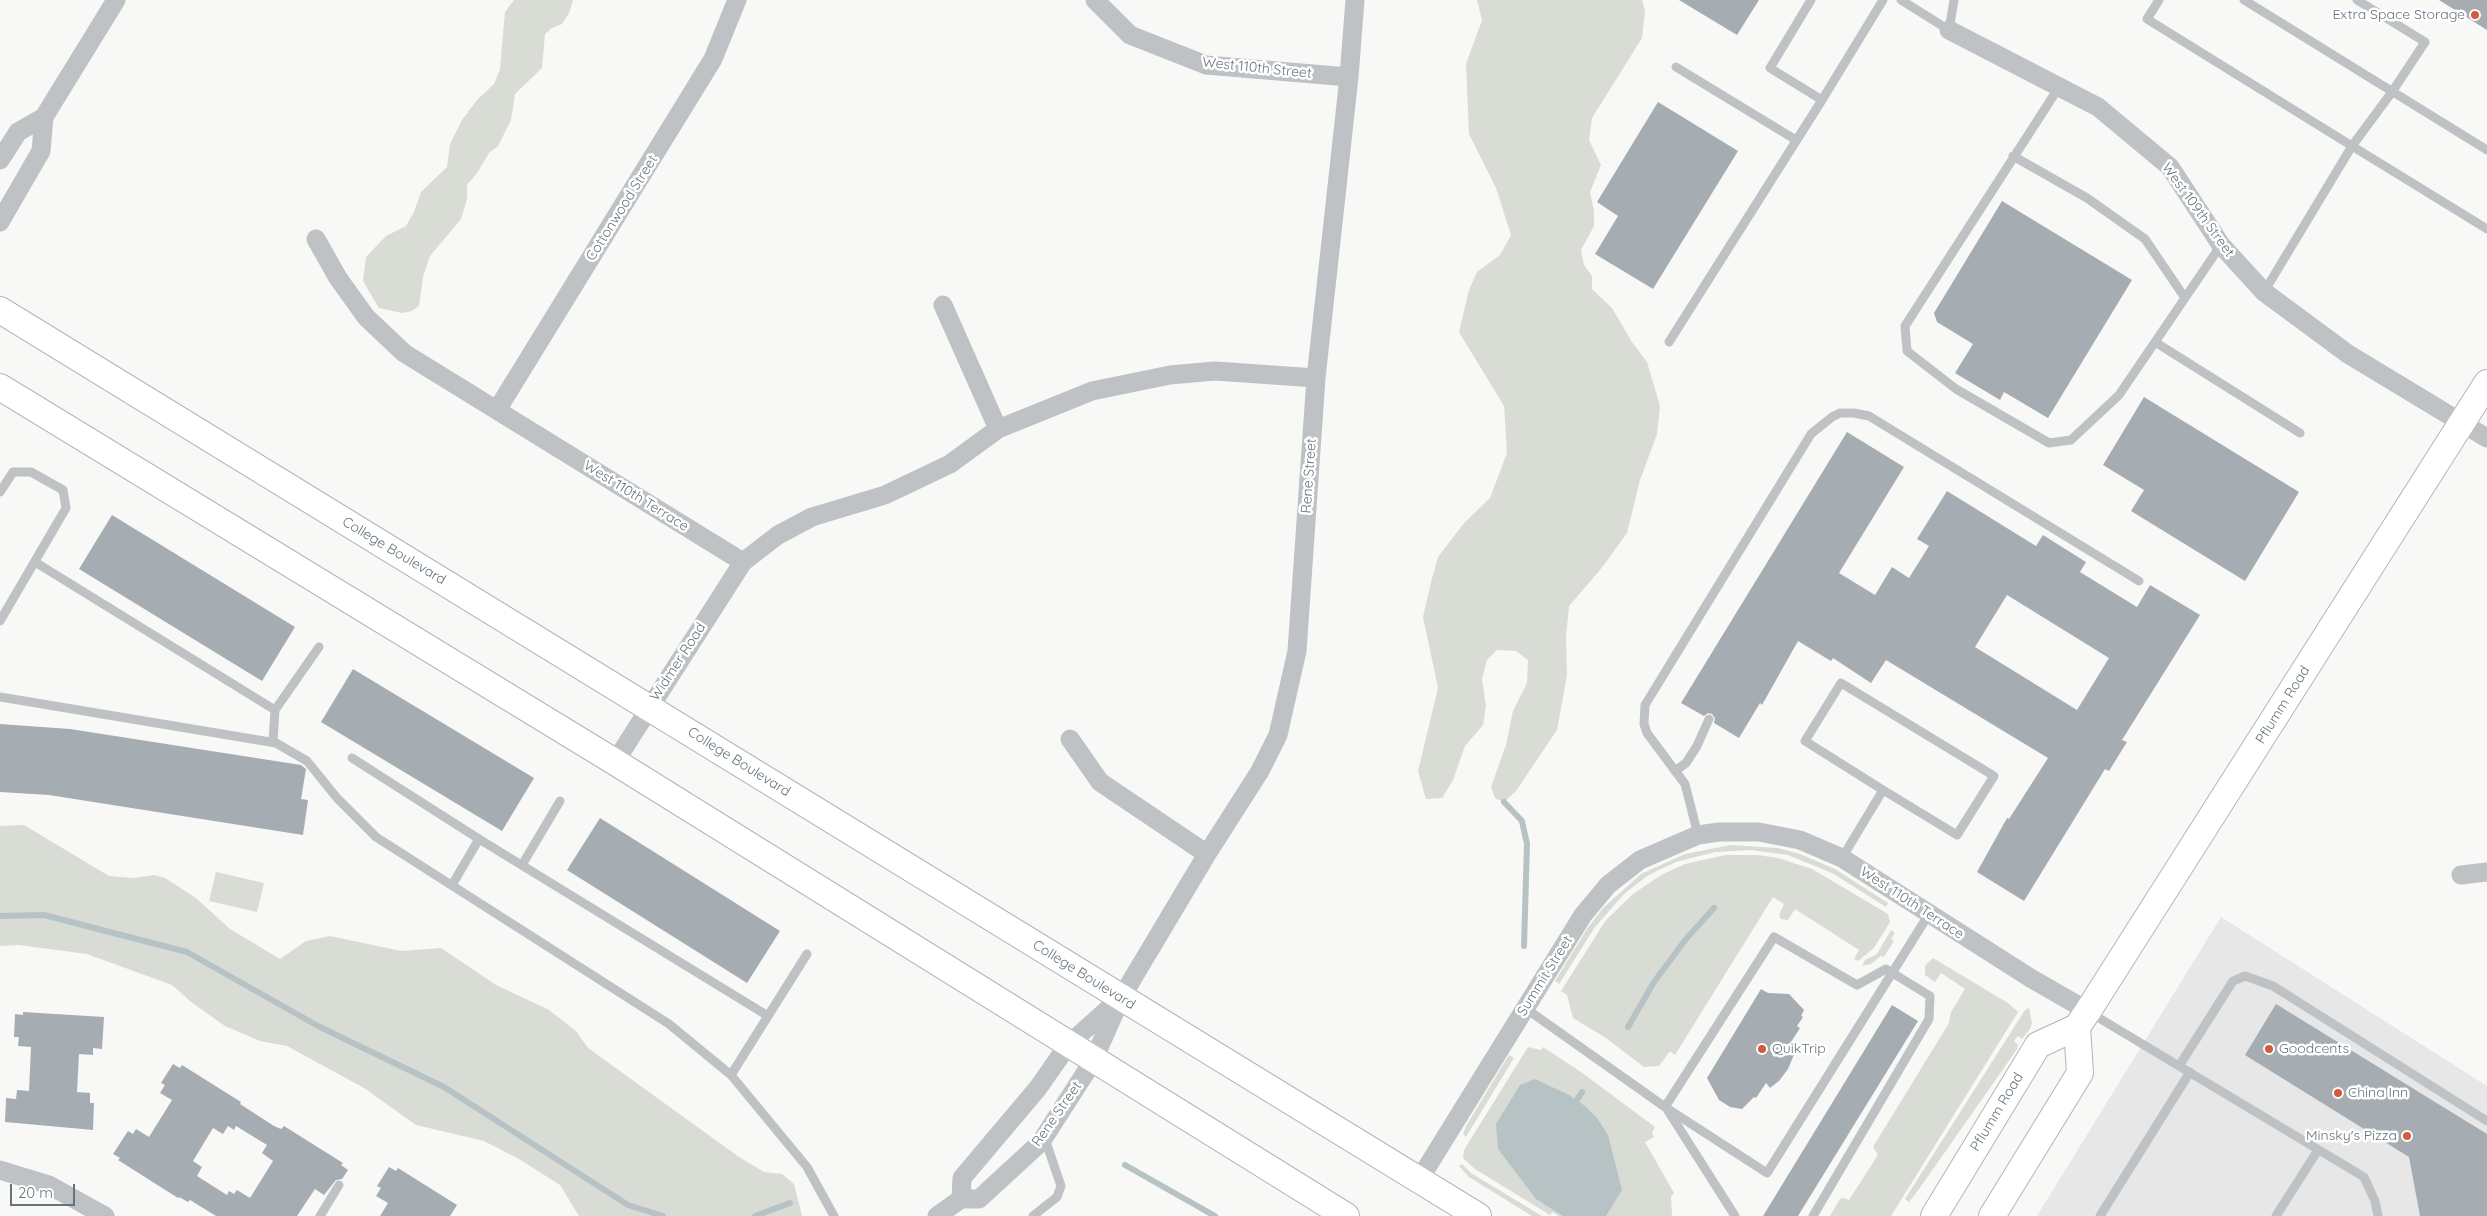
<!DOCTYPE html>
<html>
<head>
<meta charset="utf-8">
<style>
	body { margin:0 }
	#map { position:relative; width:2487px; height:1216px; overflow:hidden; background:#f8f8f6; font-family:Quicksand,sans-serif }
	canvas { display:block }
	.scale { position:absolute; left:10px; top:1184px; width:65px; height:22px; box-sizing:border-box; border:2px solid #66747d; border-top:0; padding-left:6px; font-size:15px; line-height:18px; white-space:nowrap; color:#66747d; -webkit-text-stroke:4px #fff; paint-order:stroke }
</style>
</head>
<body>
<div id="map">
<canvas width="2487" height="1216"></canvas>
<div class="scale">20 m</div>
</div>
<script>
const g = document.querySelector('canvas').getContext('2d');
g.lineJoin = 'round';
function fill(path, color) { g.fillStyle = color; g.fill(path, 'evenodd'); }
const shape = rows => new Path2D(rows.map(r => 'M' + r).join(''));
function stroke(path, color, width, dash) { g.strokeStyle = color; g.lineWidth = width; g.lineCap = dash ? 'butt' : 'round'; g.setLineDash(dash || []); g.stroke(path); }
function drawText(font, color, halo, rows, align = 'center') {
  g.font = font + ' Quicksand,sans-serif'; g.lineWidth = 5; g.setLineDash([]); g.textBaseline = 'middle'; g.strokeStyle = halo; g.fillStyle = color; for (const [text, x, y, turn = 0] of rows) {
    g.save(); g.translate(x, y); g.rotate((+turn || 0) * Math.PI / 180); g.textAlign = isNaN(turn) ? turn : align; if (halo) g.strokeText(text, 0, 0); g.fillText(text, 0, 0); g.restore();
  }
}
fill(shape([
	[2221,917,2487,1086,2487,1216,2037,1216]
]), '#e6e7e6');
fill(shape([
	[514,0,573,0,569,13,562,24,552,28,545,34,542,68,515,94,511,120,498,146,489,153,477,173,467,185,467,199,461,219,430,256,423,277,419,306,412,311,402,313,379,308,363,281,366,257,386,236,406,226,414,212,421,192,447,167,450,144,462,120,477,100,494,84,500,69,505,12],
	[1477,0,1642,0,1645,11,1642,38,1592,118,1589,140,1601,165,1590,192,1594,211,1594,226,1581,250,1584,265,1592,276,1592,289,1612,308,1632,342,1647,362,1660,406,1657,434,1640,480,1627,533,1600,570,1569,606,1566,637,1567,675,1557,730,1516,791,1504,802,1495,798,1491,787,1506,745,1513,711,1527,683,1528,660,1516,651,1497,650,1487,660,1482,679,1486,706,1483,725,1465,746,1453,780,1442,798,1426,799,1418,771,1438,688,1423,617,1431,582,1438,557,1464,523,1490,498,1507,453,1504,406,1459,332,1469,290,1477,272,1500,255,1511,235,1496,188,1469,134,1466,64,1482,20],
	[24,825,109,876,134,878,154,875,165,878,196,898,230,929,280,959,306,941,330,936,401,951,441,948,496,985,549,1010,576,1031,588,1048,739,1157,764,1172,782,1174,794,1184,802,1216,579,1216,560,1185,519,1159,484,1141,416,1125,364,1088,287,1046,260,1041,225,1026,191,1002,172,985,87,954,19,945,0,946,0,826],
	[1731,845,1778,848,1800,854,1835,869,1888,903,1886,907,1832,873,1788,855,1751,850,1715,852,1676,862,1661,869,1647,876,1624,894,1595,927,1559,984,1555,981,1587,929,1603,908,1641,874,1685,854],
	[1725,855,1757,855,1778,858,1812,869,1888,914,1890,922,1874,948,1858,961,1854,959,1859,950,1795,909,1788,920,1781,919,1779,915,1784,904,1773,897,1675,1055,1670,1051,1659,1066,1644,1067,1606,1038,1573,1018,1567,995,1561,991,1606,920,1633,894,1661,875,1685,864],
	[216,872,264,883,257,912,209,901],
	[1891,930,1895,933,1891,939,1894,941,1884,957,1881,956,1871,964,1862,966,1865,960,1877,954],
	[1933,958,2008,1003,2018,1012,1891,1216,1830,1216,1840,1199,1844,1198,1849,1200,1878,1155,1873,1147,1949,1023,1951,1012,1965,989,1941,973,1935,982,1925,975,1925,966],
	[2029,1008,2032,1023,2030,1029,2022,1039,2018,1036,2014,1041,2018,1045,2017,1049,1999,1075,1919,1189,1909,1202,1905,1199,2025,1010],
	[1528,1047,1541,1050,1543,1047,1581,1072,1655,1127,1652,1133,1654,1137,1645,1142,1674,1193,1671,1197,1672,1216,1559,1216,1552,1212,1550,1215,1475,1169,1463,1158,1464,1150],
	[1509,1055,1514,1058,1466,1137,1463,1134,1466,1126],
	[1462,1164,1471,1173,1542,1216,1532,1216,1469,1177,1459,1166]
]), '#d8dcd5');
fill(shape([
	[1535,1079,1569,1095,1585,1106,1597,1118,1608,1135,1622,1190,1606,1216,1563,1216,1536,1199,1498,1149,1496,1124,1520,1085]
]), '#b7c2c5');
stroke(shape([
	[1504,802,1522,821,1527,844,1524,946],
	[0,916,44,915,187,952,318,1026,444,1087,628,1205,663,1216],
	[1628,1027,1654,982,1686,939,1714,908],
	[1577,1100,1582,1092],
	[1125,1165,1215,1216],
	[755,1216,790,1203]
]), '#b7c2c5', 6);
fill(shape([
	[1679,0,1759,0,1737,35],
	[2439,0,2487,0,2487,30],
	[1658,102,1738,151,1653,289,1595,254,1618,216,1597,202],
	[2002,201,2132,280,2048,418,2004,392,2000,400,1955,373,1973,344,1937,322,1934,313],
	[2144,397,2299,492,2245,581,2131,511,2144,490,2103,465],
	[1847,432,1904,467,1839,573,1875,595,1892,567,1909,578,1929,546,1917,539,1947,491,2036,546,2043,535,2086,562,2080,572,2137,607,2150,585,2200,615,2122,740,2127,742,2109,771,2105,769,2024,901,1977,872,2007,818,2009,819,2048,758,1886,660,1871,683,1833,658,1831,661,1798,641,1762,705,1760,703,1739,738,1714,723,1715,718,1712,714,1708,713,1704,716,1681,703],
	[2007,595,2109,658,2077,710,1975,647],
	[112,515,295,627,262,681,79,569],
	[353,669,534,778,502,831,321,722],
	[0,724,70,729,301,765,306,769,301,799,308,800,303,835,49,795,0,792],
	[600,818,780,931,747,983,567,870],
	[1761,989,1768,993,1789,994,1804,1010,1801,1016,1803,1017,1797,1026,1800,1028,1791,1042,1798,1045,1788,1069,1779,1081,1770,1088,1766,1083,1756,1098,1754,1097,1742,1109,1730,1107,1719,1100,1707,1078],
	[2276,1004,2487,1134,2487,1216,2420,1216,2409,1157,2245,1055],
	[1892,1005,1918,1021,1798,1216,1763,1216],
	[23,1012,104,1017,102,1049,93,1048,93,1055,79,1054,77,1092,90,1093,90,1103,94,1103,93,1130,5,1122,6,1098,16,1099,17,1090,29,1091,31,1047,18,1046,19,1037,14,1037,15,1014,23,1015],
	[173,1064,180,1068,182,1065,241,1102,240,1104,274,1126,281,1129,284,1126,343,1163,341,1165,348,1170,342,1179,336,1180,324,1195,315,1189,297,1216,216,1216,190,1200,188,1202,179,1197,178,1198,118,1160,120,1158,113,1154,128,1131,133,1134,136,1129,149,1137,172,1100,160,1093,165,1085,161,1083],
	[228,1126,234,1130,236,1126,267,1145,262,1153,273,1161,250,1198,237,1190,234,1194,229,1191,227,1195,197,1176,202,1167,193,1161,213,1128,223,1134],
	[389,1167,396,1171,398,1168,457,1205,450,1216,380,1216,388,1203,376,1196,381,1188,377,1186]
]), '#a6adb2');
const secondary = shape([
	[0,310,1478,1216],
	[0,387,615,762,1346,1216],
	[1934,1216,2038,1045,2077,1027,2088,1011,2487,383],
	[1992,1216,2080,1073,2077,1027]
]);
stroke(secondary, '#b0b6ba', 28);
stroke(shape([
	[1901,0,1949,30,1954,0],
	[2159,0,2147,19,2352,146,2392,92,2425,42,2357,0],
	[2244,0,2487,150],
	[1676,67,1796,140],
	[2059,87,1905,326,1907,351,1956,389,2049,443,2071,440,2119,395,2221,245],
	[1822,100,1883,0],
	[2013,156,2087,198,2145,239,2185,298],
	[2264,292,2352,146,2487,229],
	[1669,342,1822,100,1770,68,1811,0],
	[2155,342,2300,433],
	[0,492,13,472,31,472,63,490,66,508,0,621],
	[35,562,275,710],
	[0,697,276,743,307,761,337,798,376,837,669,1024,731,1075,807,1167,834,1216],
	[273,742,275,710,319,647],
	[352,758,479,839],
	[1675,771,1686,763,1697,746,1709,719],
	[1698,835,1685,784,1647,733,1644,724,1645,705,1811,434,1832,417,1840,413,1854,413,1869,416,2139,581],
	[1842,858,1883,790,1957,835,1994,776,1841,683,1805,741,1883,790],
	[522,865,560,801],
	[452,885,479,839,768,1016,731,1075],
	[1525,1008,1665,1107,1767,1173,1929,914],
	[2089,1012,2364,1177,2375,1201,2378,1216],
	[768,1016,807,954],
	[2179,1066,2233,981,2245,976,2273,986,2487,1121],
	[1665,1107,1774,937,1857,985,1886,969,1930,996,1929,1019,1813,1216],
	[1667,1109,1735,1216],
	[320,1216,339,1185],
	[1033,1216,1057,1197,1061,1186,1044,1136],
	[2100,1216,2190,1072],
	[2276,1216,2318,1150]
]), '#bec2c5', 9);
stroke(shape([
	[1095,0,1130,35,1206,65,1349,77],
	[1949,30,2098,107,2170,167,2221,245,2264,292,2348,354,2487,438],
	[0,160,18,132,44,117],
	[0,222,41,151,44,117,116,0],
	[316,239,338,278,366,317,404,353,743,562,778,535,812,517,885,495,950,464,998,429,1092,391,1170,375,1215,371,1316,378],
	[943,305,998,429],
	[497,410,713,59,737,0],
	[1070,739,1100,782,1207,854],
	[615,762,743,562],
	[2461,875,2487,872],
	[0,1170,49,1185,105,1216],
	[1419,1180,1583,915,1608,885,1640,860,1698,835,1719,832,1759,832,1800,840,1842,858,2032,979,2088,1011],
	[961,1199,962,1178,1038,1088,1068,1045,1117,1001],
	[937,1216,961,1199,979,1199,1041,1142,1093,1061,1121,998,1207,854,1260,771,1278,735,1297,651,1316,378,1349,77,1355,0]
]), '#bec2c5', 19);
stroke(secondary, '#fff', 26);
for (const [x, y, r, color] of [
	[2475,15,5,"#d05b3e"],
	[1762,1049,5,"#d05b3e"],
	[2269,1049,5,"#d05b3e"],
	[2338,1093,5,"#d05b3e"],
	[2407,1136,5,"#d05b3e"]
]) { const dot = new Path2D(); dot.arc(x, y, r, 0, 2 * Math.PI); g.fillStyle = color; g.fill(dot); stroke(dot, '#fff', 2); }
drawText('14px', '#66747d', '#fff', [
	["Extra Space Storage",2465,15,"right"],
	["QuikTrip",1772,1049],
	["Goodcents",2279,1049],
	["China Inn",2348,1093],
	["Minsky's Pizza",2397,1136,"right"]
], 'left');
drawText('14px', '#66747d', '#fff', [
	["West 110th Street",1257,68,6],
	["Cottonwood Street",622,208,-58],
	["West 109th Street",2198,210,54],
	["Rene Street",1309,476,-86],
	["West 110th Terrace",636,496,32],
	["College Boulevard",394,551,31],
	["Widmer Road",678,662,-57],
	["Pflumm Road",2283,705,-58],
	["College Boulevard",739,762,32],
	["West 110th Terrace",1912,903,33],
	["College Boulevard",1084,975,32],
	["Summit Street",1545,976,-58],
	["Pflumm Road",1997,1112,-59],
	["Rene Street",1057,1114,-55]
]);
</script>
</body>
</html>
